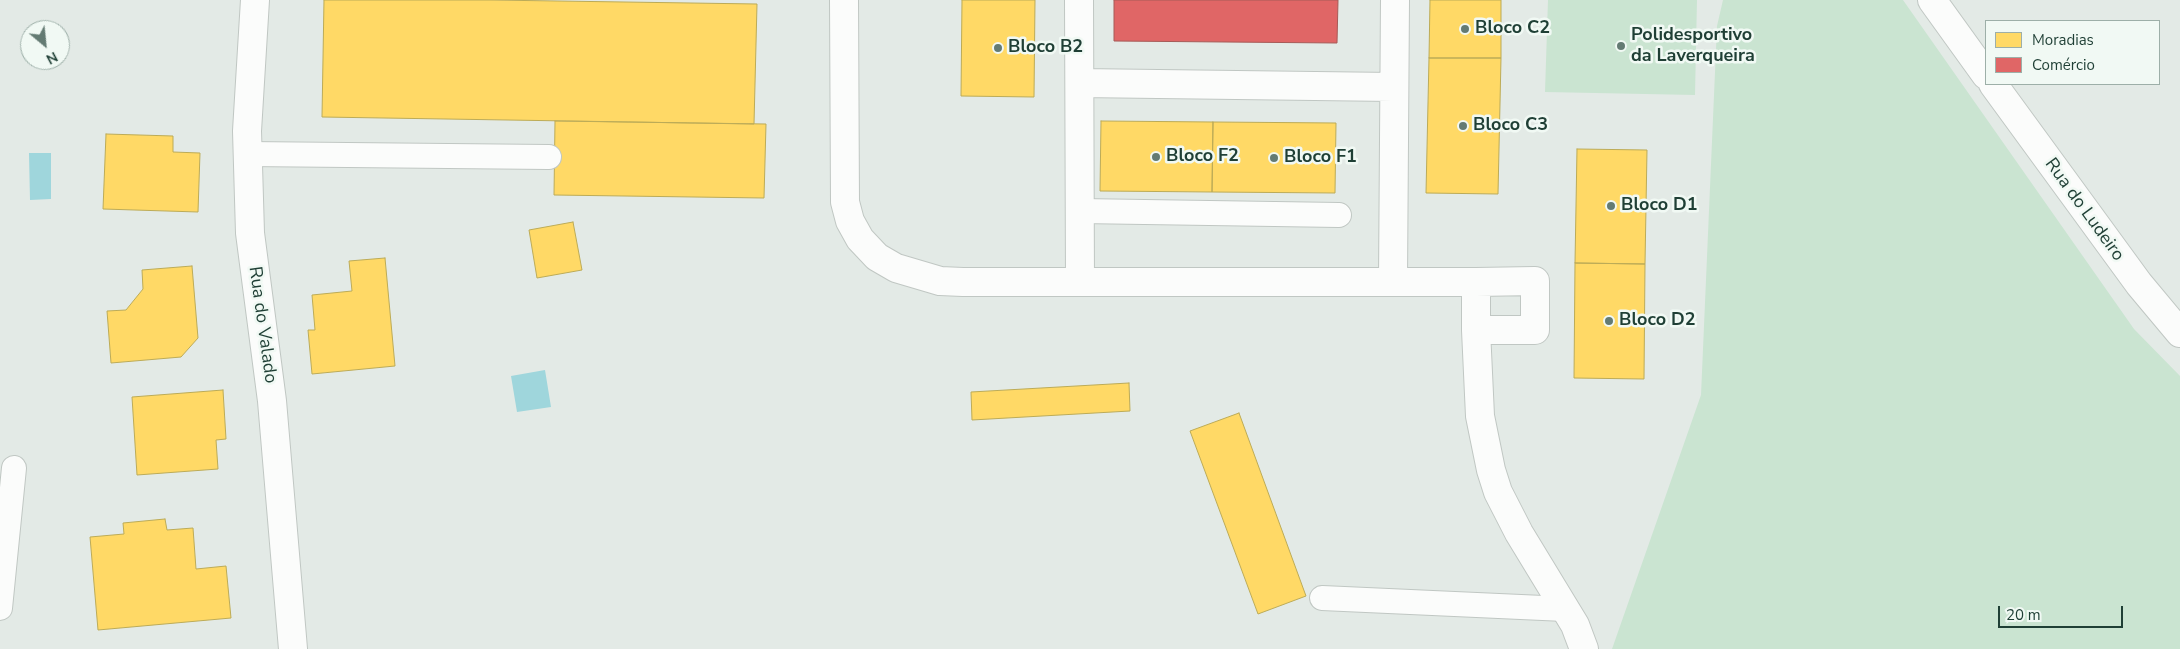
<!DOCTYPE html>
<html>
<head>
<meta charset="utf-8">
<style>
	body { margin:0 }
	#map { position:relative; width:2180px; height:649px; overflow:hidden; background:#e3eae6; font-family:"Nunito Sans",sans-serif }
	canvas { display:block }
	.legend { position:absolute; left:1985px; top:20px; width:175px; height:65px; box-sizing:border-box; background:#f1f9f4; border:1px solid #9dafa8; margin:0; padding:6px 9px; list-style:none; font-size:15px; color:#1f3f35 }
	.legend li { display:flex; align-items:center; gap:10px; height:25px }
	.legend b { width:25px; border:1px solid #9dafa8 }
	.north { position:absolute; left:20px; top:20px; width:50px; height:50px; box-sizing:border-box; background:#f1f9f4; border:1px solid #9dafa8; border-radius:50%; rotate:152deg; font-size:14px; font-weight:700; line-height:20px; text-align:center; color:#1f3f35 }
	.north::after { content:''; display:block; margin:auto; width:18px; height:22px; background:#647b73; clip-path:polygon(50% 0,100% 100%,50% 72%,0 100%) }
	.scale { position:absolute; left:1998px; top:606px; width:125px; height:22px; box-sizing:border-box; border:2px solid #1f3f35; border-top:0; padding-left:6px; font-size:15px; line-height:18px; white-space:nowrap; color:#1f3f35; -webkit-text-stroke:4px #f1f9f4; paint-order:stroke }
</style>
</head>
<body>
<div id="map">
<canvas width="2180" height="649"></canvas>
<ul class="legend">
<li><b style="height:14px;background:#ffd966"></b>Moradias</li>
<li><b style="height:14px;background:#e06666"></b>Comércio</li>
</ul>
<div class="north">N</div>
<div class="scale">20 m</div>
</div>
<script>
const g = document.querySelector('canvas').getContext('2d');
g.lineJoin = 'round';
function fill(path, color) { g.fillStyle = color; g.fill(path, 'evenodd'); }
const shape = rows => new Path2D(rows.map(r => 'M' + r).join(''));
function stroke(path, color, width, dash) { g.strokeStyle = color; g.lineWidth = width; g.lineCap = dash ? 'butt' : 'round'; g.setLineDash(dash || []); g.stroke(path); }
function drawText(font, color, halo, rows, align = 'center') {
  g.font = font + ' "Nunito Sans",sans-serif'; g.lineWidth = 5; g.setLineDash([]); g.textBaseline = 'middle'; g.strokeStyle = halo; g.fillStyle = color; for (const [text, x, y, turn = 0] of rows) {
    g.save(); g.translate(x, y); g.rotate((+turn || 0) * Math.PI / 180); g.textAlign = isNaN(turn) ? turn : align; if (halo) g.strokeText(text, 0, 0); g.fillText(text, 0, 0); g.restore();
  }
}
fill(shape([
	[1548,0,1697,0,1695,95,1545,92],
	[1723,0,1903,0,2134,329,2180,376,2180,649,1612,649,1701,395,1717,26]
]), '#cae4d1');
fill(shape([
	[29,153,51,153,51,199,30,200],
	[545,370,551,407,517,412,511,376]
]), '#9fd6dc');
const homes = shape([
	[324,0,491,0,757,4,754,124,322,117,324,0],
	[962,0,1035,0,1034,97,961,96,962,0],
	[1199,0,1251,0,1251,3,1199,3,1199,0],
	[1430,0,1501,0,1501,58,1429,58,1430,0],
	[1429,58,1501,58,1498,194,1426,193,1429,58],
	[555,121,766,124,764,198,554,195,555,121],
	[1101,121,1213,122,1212,192,1100,191,1101,121],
	[1213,122,1336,123,1335,193,1212,192,1213,122],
	[106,134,173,136,173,152,200,153,198,212,103,209,106,134],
	[1577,149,1647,150,1645,264,1575,263,1577,149],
	[573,222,582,270,537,278,529,230,573,222],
	[385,258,395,366,312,374,308,330,315,330,312,295,352,291,349,261,385,258],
	[1575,263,1645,264,1644,379,1574,378,1575,263],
	[192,266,198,338,181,357,111,363,107,311,126,310,143,289,142,270,192,266],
	[1129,383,1130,411,972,420,971,392,1129,383],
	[223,390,226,439,216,440,218,469,137,475,132,397,223,390],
	[1239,413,1306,596,1258,614,1190,431,1239,413],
	[165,519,167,530,193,528,196,569,226,566,231,618,98,630,90,537,124,534,123,523,165,519]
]);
fill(homes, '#ffd966');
stroke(homes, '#bcab57', 1);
const shops = shape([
	[1114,0,1338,0,1337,43,1114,41,1114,0]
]);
fill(shops, '#e06666');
stroke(shops, '#a65a57', 1);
const service = shape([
	[247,154,549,157],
	[1080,211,1339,215],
	[1322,598,1565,609],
	[0,608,14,468]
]);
const minor = shape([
	[844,0,845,202,850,221,860,239,877,257,896,268,940,281,963,282,1476,282],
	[1079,0,1080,281],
	[1932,0,1986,75],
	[1080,83,1393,87],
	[1993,84,2139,284,2180,333],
	[1393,281,1395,0],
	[1535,281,1535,330,1476,330,1476,282,1535,281],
	[1476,330,1480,416,1491,470,1498,492,1519,533,1575,625,1584,649]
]);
const tertiary = shape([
	[255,0,247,131,250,233,272,401,293,649]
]);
stroke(service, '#c0c7c3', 26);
stroke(minor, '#c0c7c3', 30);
stroke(tertiary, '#c0c7c3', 30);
stroke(service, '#fbfcfb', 24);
stroke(minor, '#fbfcfb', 28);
stroke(tertiary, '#fbfcfb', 28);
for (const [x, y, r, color] of [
	[1465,29,5,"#647b73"],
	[1621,46,5,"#647b73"],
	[998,48,5,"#647b73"],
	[1463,126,5,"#647b73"],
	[1156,157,5,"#647b73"],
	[1274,158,5,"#647b73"],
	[1611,206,5,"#647b73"],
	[1609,321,5,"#647b73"]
]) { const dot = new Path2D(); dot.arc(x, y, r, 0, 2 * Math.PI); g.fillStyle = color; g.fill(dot); stroke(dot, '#f1f9f4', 2); }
drawText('bold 18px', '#1f3f35', '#f1f9f4', [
	["Bloco C2",1475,29],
	["Polidesportivo",1631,36],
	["da Laverqueira",1631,57],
	["Bloco B2",1008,48],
	["Bloco C3",1473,126],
	["Bloco F2",1166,157],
	["Bloco F1",1284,158],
	["Bloco D1",1621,206],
	["Bloco D2",1619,321]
], 'left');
drawText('18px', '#1f3f35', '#f1f9f4', [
	["Rua do Ludeiro",2084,210,54],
	["Rua do Valado",262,325,82]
]);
</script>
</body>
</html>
